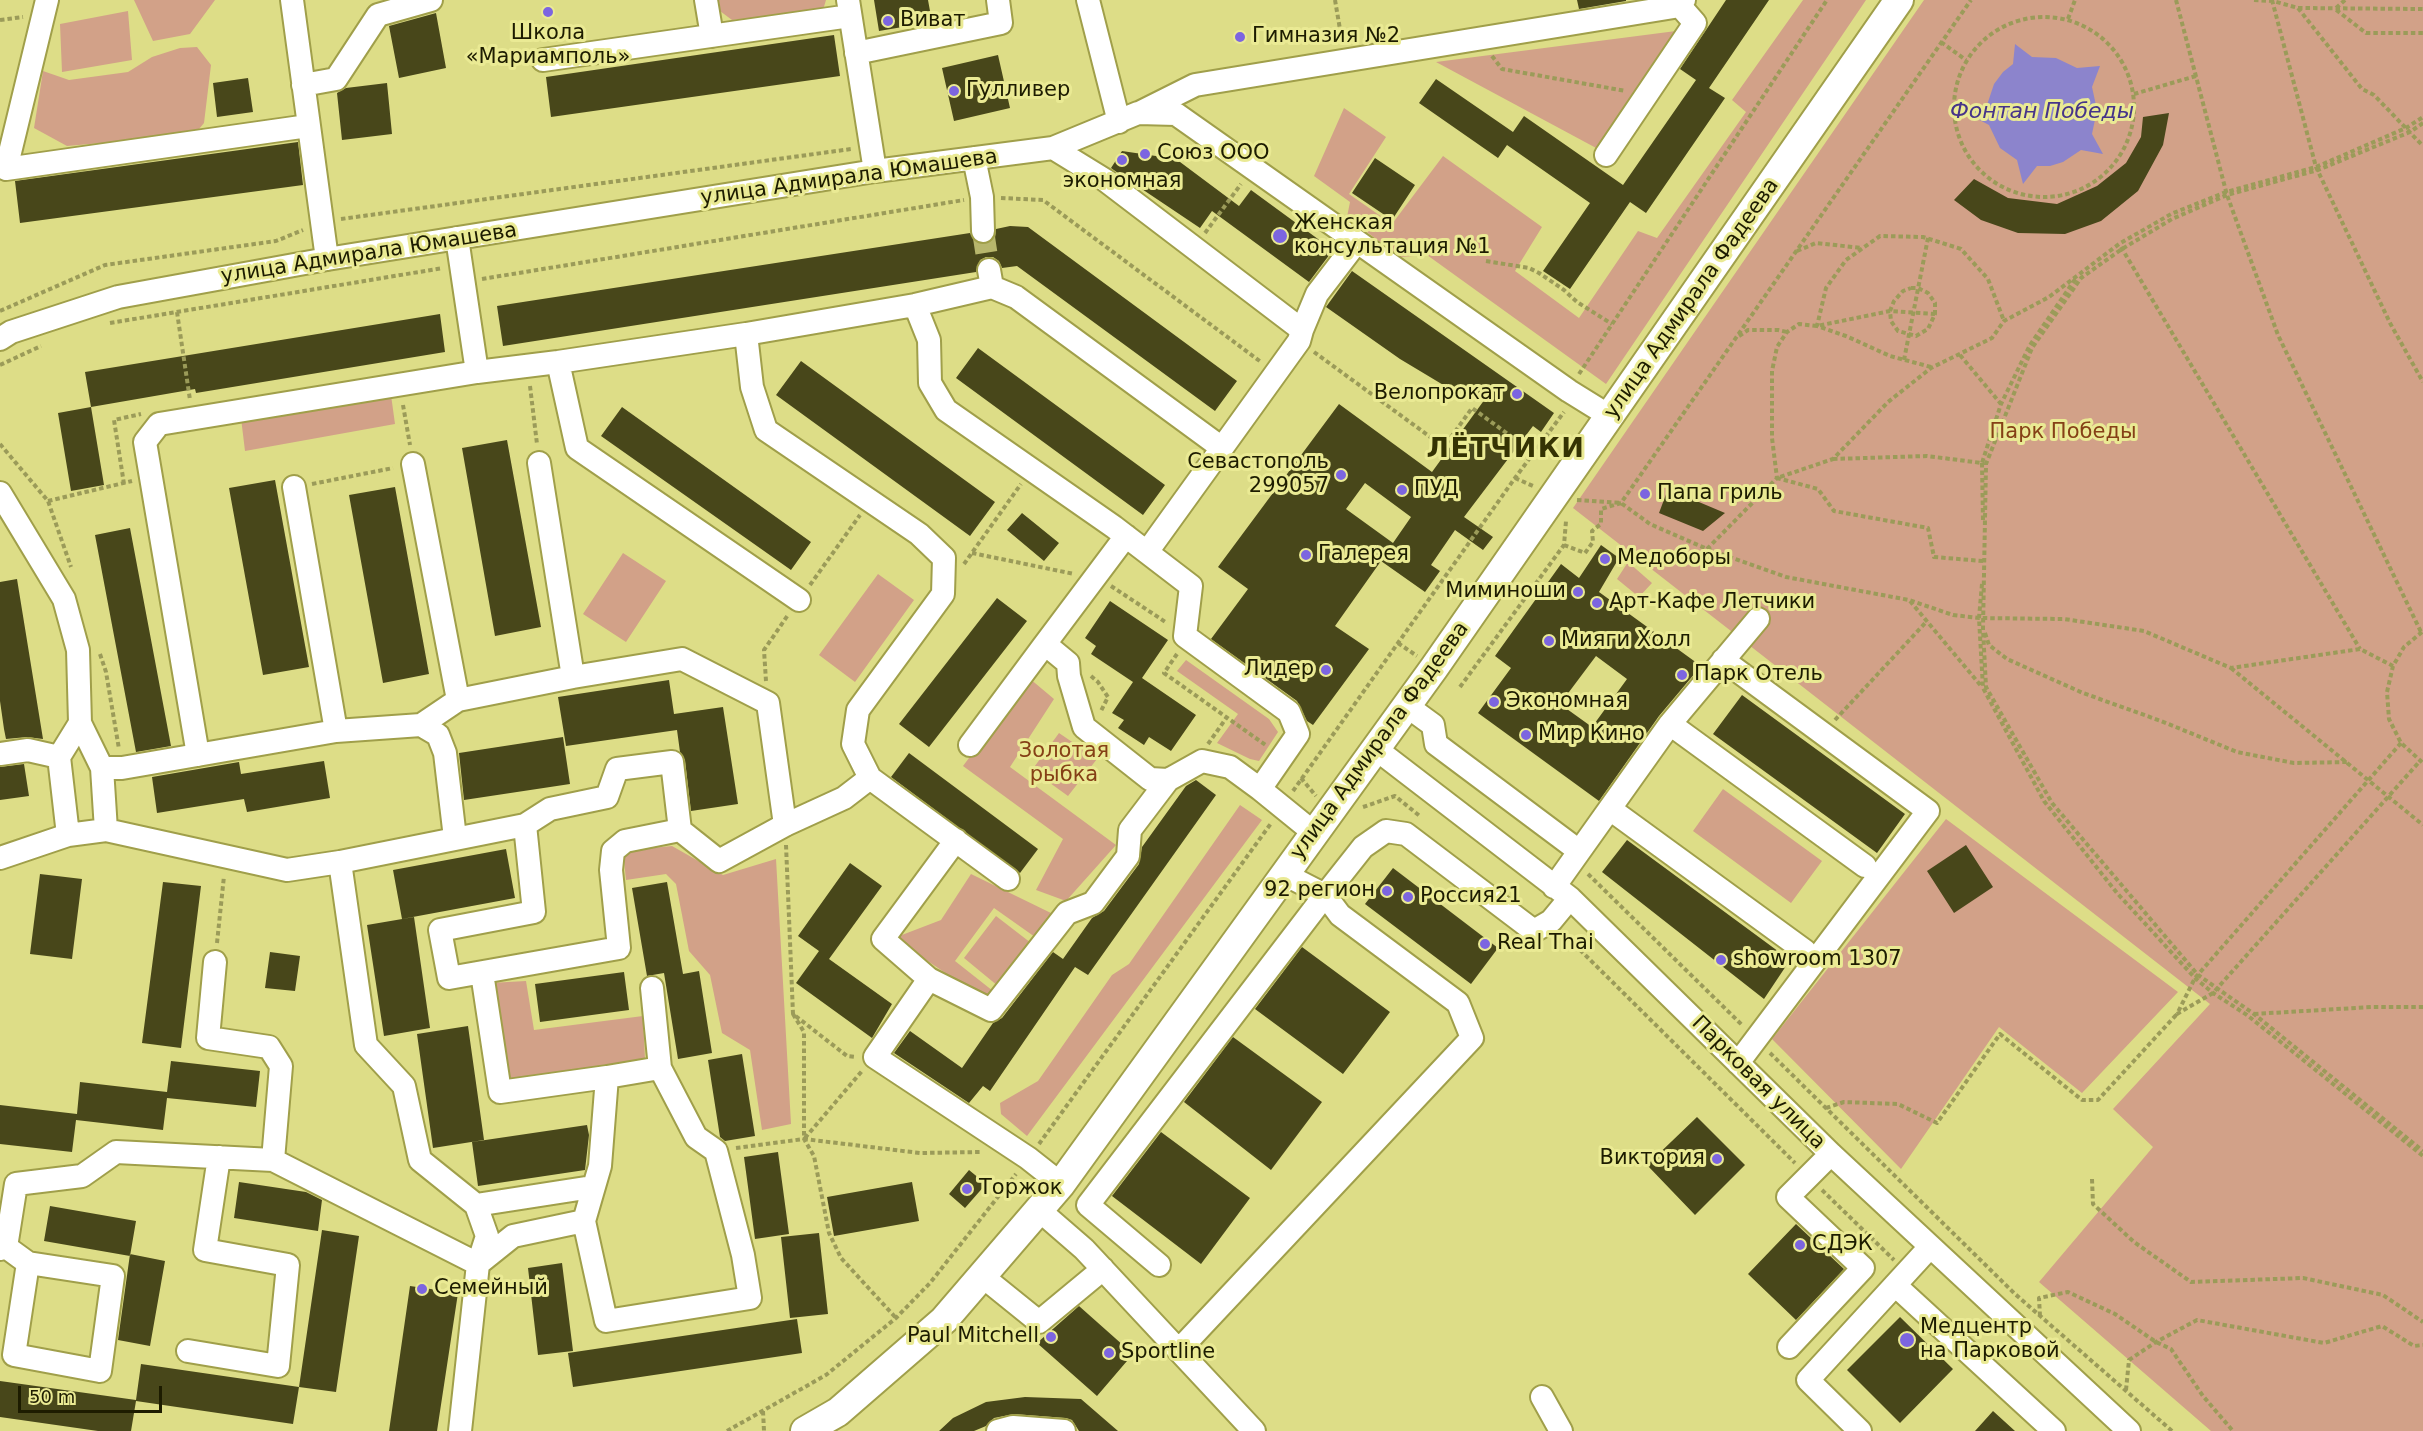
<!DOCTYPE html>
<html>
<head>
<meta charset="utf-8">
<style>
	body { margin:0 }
	#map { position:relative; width:2423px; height:1431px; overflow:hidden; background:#dddd87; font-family:"DejaVu Sans",sans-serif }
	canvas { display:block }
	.scale { position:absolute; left:18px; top:1386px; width:144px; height:27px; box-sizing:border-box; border:3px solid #1d1c00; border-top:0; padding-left:8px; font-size:18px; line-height:21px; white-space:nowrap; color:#1d1c00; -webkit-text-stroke:4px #eaea94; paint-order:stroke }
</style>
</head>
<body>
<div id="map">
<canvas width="2423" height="1431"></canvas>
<div class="scale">50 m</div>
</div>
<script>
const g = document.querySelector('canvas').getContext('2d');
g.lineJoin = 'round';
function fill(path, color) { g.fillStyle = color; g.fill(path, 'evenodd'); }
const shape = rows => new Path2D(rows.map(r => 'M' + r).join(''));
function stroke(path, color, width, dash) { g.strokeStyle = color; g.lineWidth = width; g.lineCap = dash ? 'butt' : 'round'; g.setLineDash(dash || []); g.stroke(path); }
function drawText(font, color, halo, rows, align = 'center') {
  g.font = font + ' "DejaVu Sans",sans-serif'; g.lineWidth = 6; g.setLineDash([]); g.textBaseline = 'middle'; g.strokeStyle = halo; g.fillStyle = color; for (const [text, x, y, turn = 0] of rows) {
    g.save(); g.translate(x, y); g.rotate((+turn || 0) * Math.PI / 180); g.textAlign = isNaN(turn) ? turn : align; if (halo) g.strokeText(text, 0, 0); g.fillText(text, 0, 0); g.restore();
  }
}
fill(shape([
	[134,0,215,0,190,34,153,41],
	[719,0,826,0,823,10,732,20,720,11],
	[1803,0,1866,0,1606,384,1427,255,1400,257,1347,217,1350,202,1314,176,1344,108,1386,137,1349,194,1392,224,1443,156,1542,227,1515,271,1579,318,1638,231,1657,238,1746,112,1732,100],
	[1924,0,2423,0,2423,1431,2211,1431,2039,1282,2153,1147,2113,1109,2210,1004,1573,508],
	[128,11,132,60,62,72,60,24],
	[1676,31,1598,149,1436,62],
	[197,47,211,65,204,123,194,135,67,146,34,128,43,71,69,80,128,72,152,57,180,48],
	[391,395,395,424,245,451,241,418],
	[623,553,666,581,626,642,583,614],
	[1628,562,1652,583,1639,597,1617,579],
	[878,574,914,600,855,682,819,655],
	[1186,660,1269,719,1278,732,1259,761,1250,759,1217,743,1238,714,1177,671],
	[1029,678,1054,699,1010,767,1116,845,1066,901,1036,890,1063,839,963,766],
	[1059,733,1097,759,1068,796,1032,770],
	[1723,789,1822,861,1791,903,1693,831],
	[1240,805,1262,820,1027,1136,1001,1114,1000,1103,1038,1081,1112,975,1129,964],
	[1946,819,2178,992,2082,1093,1999,1027,1901,1169,1772,1039],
	[672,846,723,875,776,859,791,1124,762,1130,750,1050,722,1033,710,975,689,951,676,884,666,874,626,880,623,851],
	[971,874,1053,914,1035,937,994,908,955,961,993,991,985,1000,894,938,941,920],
	[996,916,1031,943,998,986,964,958],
	[526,981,534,1030,643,1016,645,1059,509,1083,490,983]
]), '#d2a188');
fill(shape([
	[2015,44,2032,57,2056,58,2077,68,2100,66,2092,87,2097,110,2092,134,2103,154,2081,150,2063,162,2050,166,2037,166,2023,184,2017,160,2000,148,1989,125,1968,114,1987,105,1994,84,2003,72,2013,64]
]), '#8c84cc');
fill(shape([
	[874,0,928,0,932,22,879,31],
	[1577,0,1626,0,1626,1,1579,9],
	[1726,0,1769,0,1709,88,1725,98,1646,213,1630,202,1570,289,1543,271,1590,203,1507,145,1498,158,1419,103,1436,79,1513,132,1524,116,1623,185,1696,80,1680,69],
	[436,13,446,68,399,78,389,26],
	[834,35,840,76,551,117,546,77],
	[998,55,1010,108,954,121,942,68],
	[248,78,253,112,217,117,213,83],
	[387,83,392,134,342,140,337,93,346,88],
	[2169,113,2163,145,2138,191,2101,221,2065,234,2018,233,1981,220,1954,200,1974,179,2008,198,2057,204,2097,186,2126,163,2141,137,2143,117],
	[298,142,303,185,20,223,15,181],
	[1122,151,1176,159,1239,206,1251,190,1333,250,1309,282,1212,211,1200,228,1118,173,1111,168],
	[1375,158,1415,185,1392,220,1352,193],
	[1010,226,1028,227,1237,381,1215,411,1017,266,1002,268,999,261,993,257,986,257,980,260,976,272,503,346,497,306,970,233,976,243,984,244,995,238,996,229],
	[1352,271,1554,413,1541,432,1533,426,1464,517,1493,537,1483,550,1455,530,1431,565,1440,571,1425,592,1381,561,1335,626,1369,649,1313,725,1307,721,1297,701,1211,639,1248,589,1218,567,1339,404,1432,472,1485,399,1450,389,1400,359,1326,307],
	[1365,483,1411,517,1393,543,1346,509],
	[440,314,445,352,196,393,195,389,91,407,85,372],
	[978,348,1165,485,1143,515,956,378],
	[801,361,995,502,970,536,776,395],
	[91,407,104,485,71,491,58,413],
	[622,407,811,542,791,570,601,436],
	[507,440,541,627,495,636,462,448],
	[275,480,309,667,263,675,229,488],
	[395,487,429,674,383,683,349,495],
	[1668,489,1725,513,1703,531,1659,513],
	[1022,513,1059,543,1044,561,1007,530],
	[130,528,171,746,136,752,95,535],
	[1601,545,1619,558,1599,592,1701,666,1659,716,1599,801,1478,713,1511,668,1495,656,1561,564,1579,578],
	[1596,656,1627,679,1592,727,1560,704],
	[17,579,43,739,27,737,6,739,4,729,0,701,0,582],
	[997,598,1027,621,929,747,899,724],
	[1110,601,1168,640,1142,678,1196,715,1171,751,1149,737,1144,745,1118,728,1124,720,1112,713,1133,682,1091,654,1096,646,1085,638],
	[669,680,674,714,723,707,738,804,691,811,685,760,680,752,677,730,566,746,558,697],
	[1742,695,1905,814,1877,853,1713,734],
	[563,737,570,784,464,800,459,753],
	[909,753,1038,849,1020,873,891,777],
	[324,761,330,798,247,812,244,799,157,813,152,777,239,762,241,774],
	[24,764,29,796,0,800,0,767],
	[1196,780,1216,795,1088,975,1075,967,990,1091,983,1086,969,1103,894,1053,910,1031,962,1068,993,1023,1002,1018,1053,952,1063,959,1092,918,1104,911,1139,864,1142,847,1186,786],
	[1627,840,1790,960,1764,999,1602,872],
	[1966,845,1993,887,1954,913,1927,871],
	[506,849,515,898,402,919,393,870],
	[850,863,882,886,829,959,892,1004,872,1038,796,983,819,951,798,936],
	[1393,868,1498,948,1471,984,1365,904],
	[40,874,82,879,72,959,30,954],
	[163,882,201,886,181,1048,142,1043],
	[667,882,683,974,699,971,712,1053,678,1059,664,973,647,976,632,888],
	[414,917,430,1028,384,1036,367,925],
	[1302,947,1390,1012,1343,1074,1255,1009],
	[270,952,300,956,295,991,265,988],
	[624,972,629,1010,540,1022,535,984],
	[468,1026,484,1140,433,1148,417,1034],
	[1233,1037,1322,1102,1271,1170,1184,1102],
	[742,1054,755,1136,725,1141,720,1137,708,1060],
	[171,1061,260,1071,256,1107,167,1098,163,1130,76,1120,72,1152,0,1144,0,1105,77,1114,80,1082,167,1092],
	[1697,1117,1745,1165,1695,1215,1647,1165],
	[587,1125,589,1135,585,1170,478,1186,472,1142],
	[1161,1132,1250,1198,1201,1264,1112,1196],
	[778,1152,789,1234,755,1239,744,1157],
	[969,1170,986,1184,965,1208,949,1194],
	[239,1182,306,1192,322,1200,318,1231,234,1218],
	[912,1182,919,1221,834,1236,827,1197],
	[50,1206,136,1221,130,1256,44,1241],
	[1796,1224,1844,1269,1796,1320,1748,1274],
	[322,1230,359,1236,336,1392,299,1387,293,1424,136,1401,131,1431,98,1431,0,1417,0,1381,136,1400,141,1364,299,1387],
	[819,1233,828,1314,790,1318,781,1237],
	[130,1254,165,1261,150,1346,118,1340],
	[562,1263,573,1351,538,1355,528,1268],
	[410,1286,458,1293,437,1431,389,1431],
	[1079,1306,1133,1354,1097,1396,1037,1343],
	[1900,1317,1953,1369,1900,1423,1847,1370],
	[797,1319,802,1353,573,1387,568,1353],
	[1025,1397,1081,1399,1118,1431,1079,1431,1072,1420,1066,1418,1014,1414,994,1418,986,1426,974,1431,939,1431,953,1418,986,1402],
	[1993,1411,2015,1431,1975,1431]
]), '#48471a');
stroke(shape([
	[983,231,989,270]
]), '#b7b66c', 22, [22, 11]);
const minor = shape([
	[47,0,6,169,308,126],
	[292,0,327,259],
	[706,0,712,36],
	[848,0,875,171],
	[1088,0,1119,122],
	[856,53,1001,23,998,0],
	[543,60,850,16],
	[303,85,336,79,378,15,431,0],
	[1141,112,1195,85,1680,6,1684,0],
	[1053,148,1105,180,1302,330,1299,341,1222,448],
	[1606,155,1695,23,1680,6],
	[974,158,982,197,983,231],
	[992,287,1016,297,1222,448,1147,552],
	[915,305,929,340,930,383,946,410,1114,527,1191,586,1185,636,1289,712,1298,734,1260,789,1230,767,1202,761,1168,780,1130,830,1128,856,1093,903,1067,913,991,1010,929,979,883,939,956,840],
	[1302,330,1317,294,1356,243],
	[0,339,11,332,118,297,327,259,875,171,1053,148,1138,113,1176,114,1569,391,1611,417],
	[558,362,577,448,799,600],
	[477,372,558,362,746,334],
	[413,464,458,700,573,677,539,463],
	[294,487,336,731],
	[0,493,64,599,78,650,80,723],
	[1126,536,1045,644,1068,663,1069,676,1084,727,1150,779,1168,780],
	[1723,660,1928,811,1738,1063],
	[573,677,682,659,768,703,785,825],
	[1407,706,1433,725,1436,744,1579,851],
	[1670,724,1865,866],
	[421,725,438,735,445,753,455,838],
	[970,745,1045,644],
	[1376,749,1570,898,1831,1154,2129,1431],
	[0,754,28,750,59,757],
	[198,755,145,442,159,424,477,372,457,238],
	[102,768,122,768,336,731,421,725,458,700],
	[870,778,853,744,858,710,943,594,944,558,919,534,766,430,752,387,746,334,915,305,992,287,989,270],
	[1260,789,1313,832],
	[1610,809,1805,951],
	[680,830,672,762,617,769,607,797,550,809,525,825,534,912,440,930,449,978,619,948,611,870,613,851,625,841,680,830,719,861,785,825,844,798,870,778,1008,879],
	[68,835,59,757,80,723,102,768,106,830],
	[0,858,68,835,106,830,287,870,340,862,525,825],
	[340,862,366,1045,404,1086,420,1160,476,1205,592,1187],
	[1284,874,1325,895,1363,847,1386,831,1406,834,1534,931,1551,921,1570,898],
	[1554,887,1670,724,1758,619],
	[215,962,208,1038,269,1047,281,1066,273,1160],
	[482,973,500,1092,607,1077,600,1166,584,1221],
	[929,979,875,1057,1028,1158,1061,1184],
	[607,1077,660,1068],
	[1039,1210,1084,1249,1254,1431],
	[6,1247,28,1263,113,1276,100,1371,14,1355,28,1263],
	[0,1249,6,1247,16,1184,82,1176,116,1152,273,1160,478,1264,513,1236,584,1221,606,1321,750,1298,743,1255,716,1151,696,1137,660,1068,652,988],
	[1159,1265,1088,1205,1325,895,1340,915,1458,1003,1472,1038,1179,1350],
	[982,1276,1039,1322,1103,1269],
	[1895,1285,2054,1431],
	[1789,1347,1863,1268,1788,1197,1831,1154],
	[188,1351,278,1366,288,1265,205,1250,219,1157],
	[1542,1397,1561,1431],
	[460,1431,478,1264,487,1236,476,1205],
	[998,1431,1013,1427,1064,1431],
	[1860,1431,1808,1380,1929,1248]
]);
const major = shape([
	[805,1431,838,1412,944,1320,1061,1184,1434,668,1899,0]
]);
stroke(minor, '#a09f4a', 26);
stroke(major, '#a09f4a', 32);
stroke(shape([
	[1335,0,1342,41],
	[2176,0,2227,195,2278,335,2421,632],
	[2254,0,2273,1,2298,8,2423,9],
	[2272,0,2316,167,2390,323,2423,382],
	[2345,0,2335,9,2366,33,2423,33],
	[2298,8,2362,89,2374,95,2423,146],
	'1954 107a90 90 0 1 1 180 0a90 90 0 1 1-180 0Z',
	[2068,19,2075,0],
	[0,20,23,17],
	[1941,42,1966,60],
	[1492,56,1502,69,1626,91],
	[2134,94,2196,76],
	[2423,123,2410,132,2318,170,2227,195,2172,219,2122,249,2081,278,2032,348,1986,464,1983,629,1986,687,2052,803,2198,975,2254,1014,2423,1151],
	[1001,198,1043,200,1261,362],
	[341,219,851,149],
	[1205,233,1241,184],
	[2121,247,2360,649],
	[1797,251,1816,243,1862,248],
	[1486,261,1529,268,1539,273,1564,290,1577,302,1612,324],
	[482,279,964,200],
	[1911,288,1918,288,1928,293,1935,303,1935,314,1928,329,1916,336,1898,331,1891,321,1890,311,1894,301,1903,291,1911,288],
	[0,311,105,265,276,241,303,230],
	[177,312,190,400],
	[110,323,443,268],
	[1739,336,1748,330,1778,330,1787,332],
	[1314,352,1444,447,1472,408,1534,453],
	[1960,355,2001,404],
	[1904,360,1928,238],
	[0,365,41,346],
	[1931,367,1890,356,1846,336,1817,326,1826,288,1846,260,1880,236,1923,237,1961,249,1988,279,2004,321],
	[1579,374,1827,0],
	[530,386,537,444],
	[403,405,410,445],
	[0,444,48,501,71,567],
	[1833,459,1927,456,1982,463,2001,404,2030,345,2076,278],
	[1982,463,1983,522],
	[1515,478,1533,486],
	[124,484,114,420,141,414],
	[312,484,393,468],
	[1577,500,1621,503,1650,524,1707,549,1786,577,1909,600,1953,615,1979,618,2064,619,2144,631,2231,668,2360,649,2393,666],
	[48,501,132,481],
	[1564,545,1585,553,1593,542,1592,531,1601,524,1601,509,1621,503,1971,0],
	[1707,549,1777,478,1772,438,1772,371,1777,347,1787,332,1799,324,1817,326,1890,311,1935,314],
	[972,553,1074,574],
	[1983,561,1934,557,1928,528,1834,511,1818,489,1777,478,1833,459,1888,402,1931,368,1992,338,2004,321,2049,297,2119,244,2171,214,2226,192,2316,167,2406,128,2423,117],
	[964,564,1021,484],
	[1982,584,1979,618,1983,688,2044,801,2117,893,2195,978,2213,993,2247,1015,2423,1156],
	[810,585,860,515],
	[1111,586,1167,623],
	[1910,601,1982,687],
	[2422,632,2404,647,2393,666,2387,692,2389,719,2401,743,2423,763],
	[1985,633,1989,645,2007,659,2083,693,2161,721,2237,752,2294,763,2348,762],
	[1398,643,1417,656],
	[100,654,106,672,119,749],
	[1177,654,1164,673,1267,746],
	[2231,668,2423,825],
	[1091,676,1098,682,1108,697,1101,711],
	[766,681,764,650,788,615],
	[1460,687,1564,545,1566,521],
	[1835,720,1927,621],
	[2401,743,2195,978,2177,1014,2213,993,2420,761],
	[1208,744,1227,717],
	[1301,778,1316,796],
	[1293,791,1515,478,1564,412],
	[1363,807,1395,796,1421,817],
	[786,845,793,1014,847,1056,856,1057],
	[1588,874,1743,1026],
	[1564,934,1795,1163],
	[217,943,224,876],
	[793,1014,804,1032,804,1139,920,1153,980,1152],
	[2254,1014,2372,1007,2423,1007],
	[1770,1053,2015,1294,2172,1431],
	[1826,1108,1844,1102,1898,1104,1937,1123,2000,1034,2082,1100,2098,1100,2177,1014],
	[805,1138,862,1071],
	[1039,1144,1272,822],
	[736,1148,804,1139,814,1156,829,1233,841,1258,896,1318],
	[2092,1179,2093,1204,2134,1242,2191,1282,2303,1278,2383,1295,2423,1322],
	[1822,1190,1894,1260],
	[2040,1316,2039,1298,2068,1292,2115,1314,2156,1342,2171,1349,2203,1396,2233,1431],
	[2126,1390,2129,1360,2156,1342,2197,1320,2324,1343,2382,1326,2414,1346,2423,1345],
	[763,1411,764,1431],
	[727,1431,826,1375,896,1318,930,1283,1016,1174]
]), '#9b9b59', 4, [4.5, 3]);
stroke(minor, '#fff', 22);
stroke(major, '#fff', 28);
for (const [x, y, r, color] of [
	[548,12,6,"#7c65e0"],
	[888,21,6,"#7c65e0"],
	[1240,37,6,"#7c65e0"],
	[954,91,6,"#7c65e0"],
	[1145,154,6,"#7c65e0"],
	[1122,160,6,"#7c65e0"],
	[1280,236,8,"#7c65e0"],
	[1517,394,6,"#7c65e0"],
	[1341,475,6,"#7c65e0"],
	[1402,490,6,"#7c65e0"],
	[1645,494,6,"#7c65e0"],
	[1306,555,6,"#7c65e0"],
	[1605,559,6,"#7c65e0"],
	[1578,592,6,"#7c65e0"],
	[1597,603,6,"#7c65e0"],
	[1549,641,6,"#7c65e0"],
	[1326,670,6,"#7c65e0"],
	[1682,675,6,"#7c65e0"],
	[1494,702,6,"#7c65e0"],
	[1526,735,6,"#7c65e0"],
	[1387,891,6,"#7c65e0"],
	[1408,897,6,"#7c65e0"],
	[1485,944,6,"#7c65e0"],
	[1721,960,6,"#7c65e0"],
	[1717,1159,6,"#7c65e0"],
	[967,1189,6,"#7c65e0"],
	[1800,1245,6,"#7c65e0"],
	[422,1289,6,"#7c65e0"],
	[1051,1337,6,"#7c65e0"],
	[1907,1340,8,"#7c65e0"],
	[1109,1353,6,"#7c65e0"]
]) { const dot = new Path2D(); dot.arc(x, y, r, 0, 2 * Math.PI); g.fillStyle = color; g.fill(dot); stroke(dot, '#eaea94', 2); }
drawText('21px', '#1d1c00', '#eaea94', [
	["Виват",900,21],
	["Школа",548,34,"center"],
	["«Мариамполь»",548,58,"center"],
	["Гимназия №2",1252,37],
	["Гулливер",966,91],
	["Союз ООО",1157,154],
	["экономная",1122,182,"center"],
	["Женская",1294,224],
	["консультация №1",1294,248],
	["Велопрокат",1505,394,"right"],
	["Севастополь",1329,463,"right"],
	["299057",1329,487,"right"],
	["ПУД",1414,490],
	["Папа гриль",1657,494],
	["Галерея",1318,555],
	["Медоборы",1617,559],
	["Миминоши",1566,592,"right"],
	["Арт-Кафе Летчики",1609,603],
	["Мияги Холл",1561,641],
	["Лидер",1314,670,"right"],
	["Парк Отель",1694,675],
	["Экономная",1506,702],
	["Мир Кино",1538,735],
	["92 регион",1375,891,"right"],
	["Россия21",1420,897],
	["Real Thai",1497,944],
	["showroom 1307",1733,960],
	["Виктория",1705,1159,"right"],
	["Торжок",979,1189],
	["СДЭК",1812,1245],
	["Семейный",434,1289],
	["Медцентр",1920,1328],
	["на Парковой",1920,1352],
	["Paul Mitchell",1039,1337,"right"],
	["Sportline",1121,1353]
], 'left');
drawText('21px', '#1d1c00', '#eaea94', [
	["улица Адмирала Юмашева",849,178,-8],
	["улица Адмирала Юмашева",369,254,-9],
	["улица Адмирала Фадеева",1692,299,-55],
	["улица Адмирала Фадеева",1380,741,-54],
	["Парковая улица",1758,1083,45]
]);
drawText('21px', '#854016', '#eaea94', [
	["Парк Победы",2063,433],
	["Золотая",1064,752],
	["рыбка",1064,776]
]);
drawText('italic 22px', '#463489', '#eaea94', [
	["Фонтан Победы",2042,112]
]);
g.letterSpacing = '1.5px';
drawText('bold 27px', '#353303', '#eaea94', [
	["ЛЁТЧИКИ",1506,450]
]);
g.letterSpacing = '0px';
</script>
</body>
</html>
